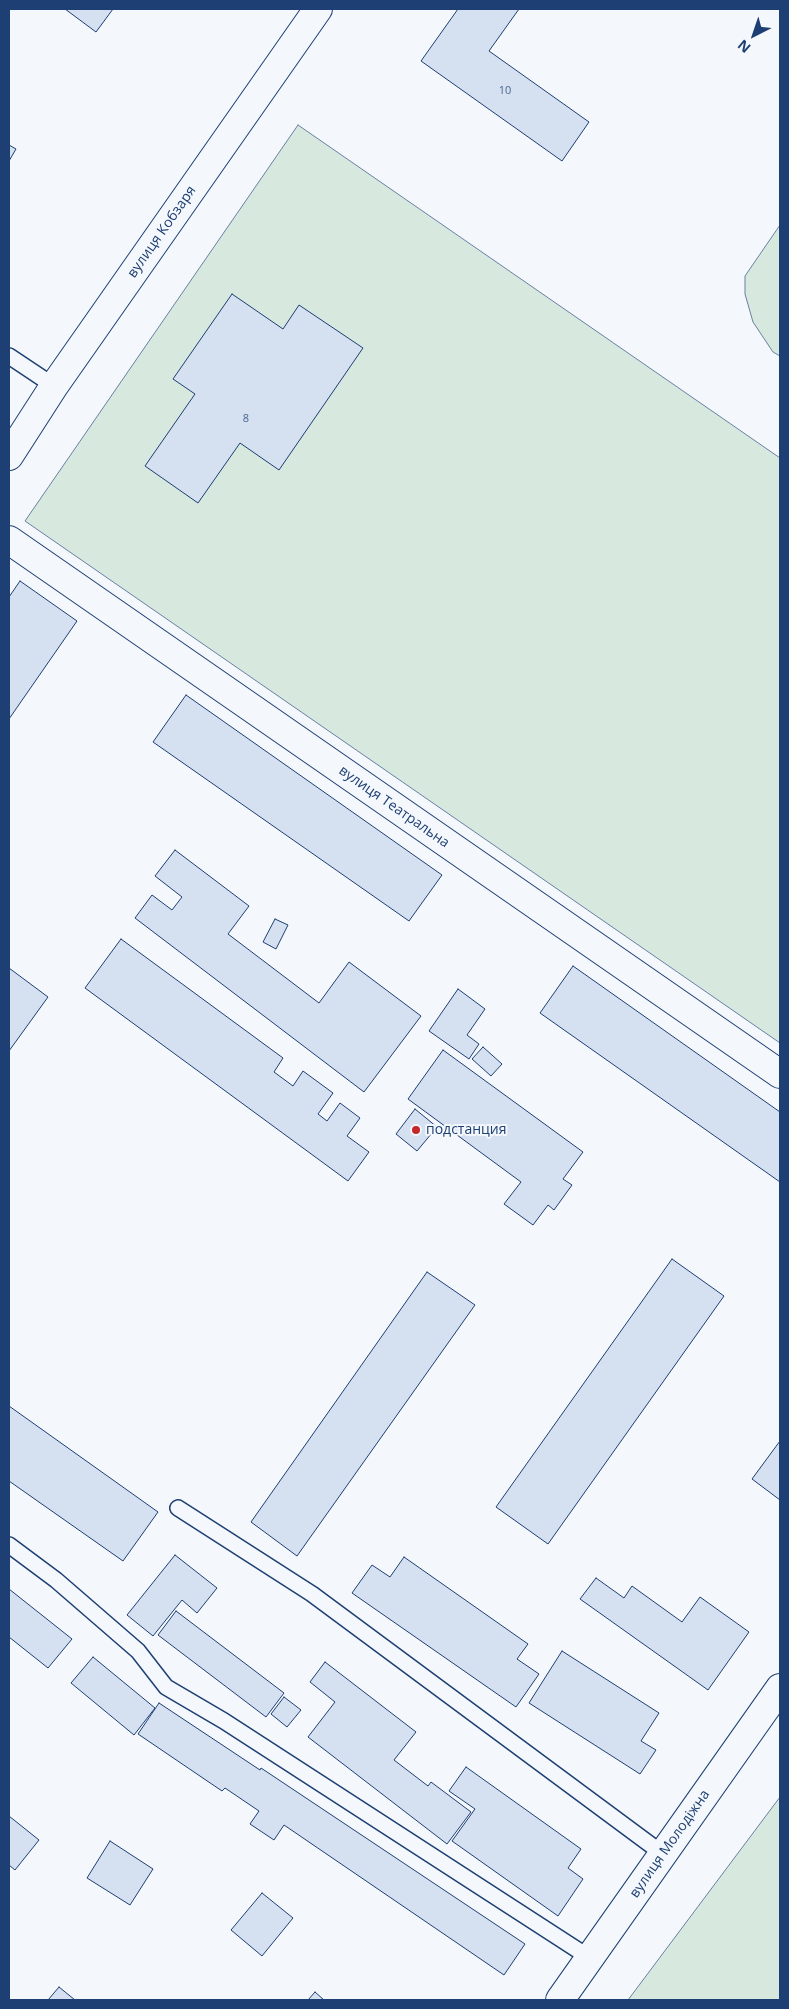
<!DOCTYPE html>
<html>
<head>
<meta charset="utf-8">
<style>
	body { margin:0 }
	#map { position:relative; width:789px; height:2009px; overflow:hidden; background:#f4f7fb; font-family:"Open Sans",sans-serif }
	canvas { display:block }
	.frame { position:absolute; inset:0; border:10px solid #1d3f73; pointer-events:none }
	.north { position:absolute; left:729px; top:10px; width:50px; height:50px; -webkit-text-stroke:4px #f4f7fb; paint-order:stroke; rotate:221deg; font-size:14px; font-weight:700; line-height:20px; text-align:center; color:#1d3f73 }
	.north::after { content:''; display:block; margin:auto; width:18px; height:22px; background:#1d3f73; clip-path:polygon(50% 0,100% 100%,50% 72%,0 100%) }
</style>
</head>
<body>
<div id="map">
<canvas width="789" height="2009"></canvas>
<div class="frame"></div>
<div class="north">N</div>
</div>
<script>
const g = document.querySelector('canvas').getContext('2d');
g.lineJoin = 'round';
function fill(path, color) { g.fillStyle = color; g.fill(path, 'evenodd'); }
const shape = rows => new Path2D(rows.map(r => 'M' + r).join(''));
function stroke(path, color, width, dash) { g.strokeStyle = color; g.lineWidth = width; g.lineCap = dash ? 'butt' : 'round'; g.setLineDash(dash || []); g.stroke(path); }
function drawText(font, color, halo, rows, align = 'center') {
  g.font = font + ' "Open Sans",sans-serif'; g.lineWidth = 4; g.setLineDash([]); g.textBaseline = 'middle'; g.strokeStyle = halo; g.fillStyle = color; for (const [text, x, y, turn = 0] of rows) {
    g.save(); g.translate(x, y); g.rotate((+turn || 0) * Math.PI / 180); g.textAlign = isNaN(turn) ? turn : align; if (halo) g.strokeText(text, 0, 0); g.fillText(text, 0, 0); g.restore();
  }
}
const green = shape([
	[298,125,780,458,780,1043,25,521,298,125],
	[780,225,780,356,773,352,753,322,745,294,745,276,780,225],
	[780,1797,780,2000,628,2000,780,1797]
]);
fill(green, '#d7e8df');
stroke(green, '#687fa3', 1);
const building = shape([
	[65,9,113,9,96,32,65,9],
	[458,9,519,9,489,51,589,122,562,161,421,61,458,9],
	[9,145,16,149,9,161,9,145],
	[232,294,283,329,299,305,363,348,279,470,240,443,198,503,145,466,195,394,173,379,232,294],
	[20,581,77,621,9,719,9,597,20,581],
	[186,695,442,875,409,921,153,742,186,695],
	[175,850,249,906,228,934,319,1003,349,962,421,1016,364,1092,135,918,152,895,172,910,182,897,155,876,175,850],
	[275,919,288,925,276,949,263,942,275,919],
	[121,939,283,1058,274,1072,293,1086,303,1071,333,1093,318,1114,327,1121,340,1103,360,1118,347,1136,369,1152,348,1181,85,988,121,939],
	[573,966,780,1112,780,1182,540,1013,573,966],
	[9,968,48,997,9,1051,9,968],
	[458,989,485,1009,467,1035,479,1044,469,1059,429,1031,458,989],
	[483,1047,502,1064,491,1076,472,1059,483,1047],
	[443,1050,583,1152,563,1179,572,1185,554,1210,548,1205,533,1225,504,1204,521,1182,408,1099,443,1050],
	[415,1109,437,1127,417,1151,396,1134,415,1109],
	[672,1259,724,1296,548,1544,496,1507,672,1259],
	[427,1272,475,1305,297,1556,251,1522,427,1272],
	[9,1406,158,1512,123,1561,9,1481,9,1406],
	[780,1441,780,1500,752,1479,780,1441],
	[175,1555,217,1588,197,1613,182,1600,153,1636,127,1615,175,1555],
	[404,1557,528,1644,517,1659,539,1674,516,1707,352,1593,372,1565,390,1577,404,1557],
	[596,1578,624,1598,632,1586,682,1622,700,1597,749,1632,708,1690,580,1599,596,1578],
	[9,1589,72,1639,48,1668,9,1637,9,1589],
	[176,1611,284,1693,266,1717,158,1635,176,1611],
	[562,1651,659,1713,641,1741,656,1750,640,1774,529,1703,562,1651],
	[93,1657,155,1708,134,1735,71,1683,93,1657],
	[325,1662,416,1732,394,1760,428,1786,431,1782,471,1812,447,1844,308,1737,335,1702,310,1682,325,1662],
	[284,1697,301,1710,287,1727,271,1714,284,1697],
	[159,1703,260,1770,261,1768,525,1944,504,1975,284,1825,274,1840,250,1824,259,1811,225,1788,222,1791,138,1734,159,1703],
	[466,1767,581,1849,568,1868,583,1879,558,1916,452,1841,475,1809,449,1791,466,1767],
	[9,1816,39,1840,15,1870,9,1865,9,1816],
	[110,1841,153,1869,130,1905,87,1878,110,1841],
	[262,1893,293,1918,262,1956,231,1930,262,1893],
	[59,1987,75,2000,48,2000,59,1987],
	[315,1992,324,2000,308,2000,315,1992]
]);
fill(building, '#d5e0f0');
stroke(building, '#1d3f73', 1);
const lane = shape([
	[9,356,54,386],
	[178,1508,312,1594,663,1854],
	[9,1545,56,1580,138,1651,166,1687,224,1721,590,1958]
]);
const street = shape([
	[9,456,54,386,318,9],
	[9,540,780,1074],
	[560,2000,780,1688]
]);
stroke(lane, '#1d3f73', 18);
stroke(street, '#1d3f73', 30);
stroke(lane, '#f4f7fb', 15);
stroke(street, '#f4f7fb', 28);
for (const [x, y, r, color] of [
	[416,1130,5,"#c62828"]
]) { const dot = new Path2D(); dot.arc(x, y, r, 0, 2 * Math.PI); g.fillStyle = color; g.fill(dot); stroke(dot, '#f4f7fb', 2); }
drawText('11px', '#4b6792', null, [
	["10",505,91],
	["8",246,419]
]);
drawText('14px', '#1d3f73', '#f4f7fb', [
	["вулиця Кобзаря",162,232,-55],
	["вулиця Театральна",394,807,35],
	["вулиця Молодіжна",670,1844,-55]
]);
drawText('14px', '#1d3f73', '#f4f7fb', [
	["подстанция",426,1130]
], 'left');
</script>
</body>
</html>
